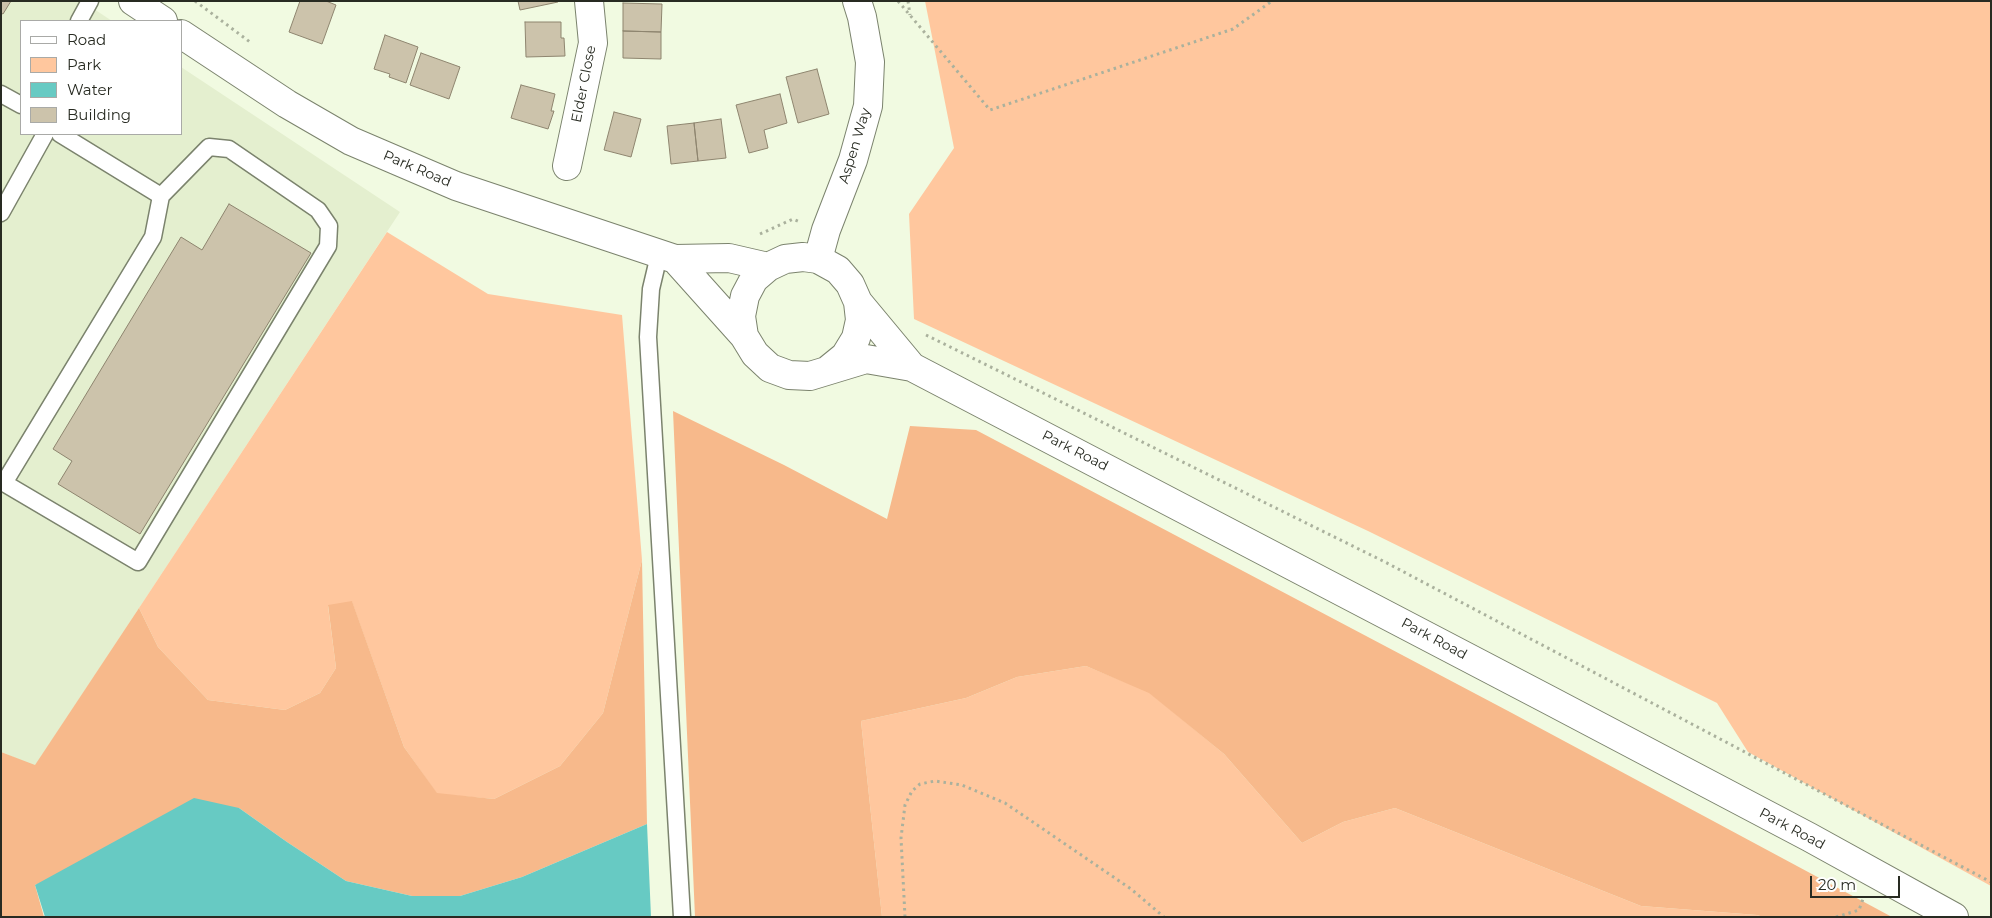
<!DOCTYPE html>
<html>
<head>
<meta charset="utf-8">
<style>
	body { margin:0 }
	#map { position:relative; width:1992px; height:918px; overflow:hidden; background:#f1fae1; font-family:Montserrat,sans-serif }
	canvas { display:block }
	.frame { position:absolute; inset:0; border:2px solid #282b22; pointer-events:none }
	.legend { position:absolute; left:20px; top:20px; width:162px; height:115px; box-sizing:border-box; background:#fff; border:1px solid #a9aaa7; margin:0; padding:6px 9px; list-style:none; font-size:15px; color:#282b22 }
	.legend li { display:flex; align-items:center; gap:10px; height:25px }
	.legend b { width:25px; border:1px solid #a9aaa7 }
	.scale { position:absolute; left:1810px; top:876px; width:90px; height:22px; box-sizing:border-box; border:2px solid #282b22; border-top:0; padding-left:6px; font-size:15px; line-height:18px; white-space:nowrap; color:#282b22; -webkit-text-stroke:4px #fff; paint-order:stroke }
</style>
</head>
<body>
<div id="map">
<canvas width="1992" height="918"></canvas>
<div class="frame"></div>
<ul class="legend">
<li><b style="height:6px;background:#fff"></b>Road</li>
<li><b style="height:14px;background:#ffc79e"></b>Park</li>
<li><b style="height:14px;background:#67cac3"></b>Water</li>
<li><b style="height:14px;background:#ccc3ab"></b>Building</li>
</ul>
<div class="scale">20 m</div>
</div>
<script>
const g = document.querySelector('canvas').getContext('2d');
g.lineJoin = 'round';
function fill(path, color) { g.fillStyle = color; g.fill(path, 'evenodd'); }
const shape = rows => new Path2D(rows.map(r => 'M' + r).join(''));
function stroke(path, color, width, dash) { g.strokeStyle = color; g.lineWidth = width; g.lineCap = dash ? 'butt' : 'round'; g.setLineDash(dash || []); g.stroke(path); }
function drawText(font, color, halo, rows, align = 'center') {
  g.font = font + ' Montserrat,sans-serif'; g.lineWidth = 4; g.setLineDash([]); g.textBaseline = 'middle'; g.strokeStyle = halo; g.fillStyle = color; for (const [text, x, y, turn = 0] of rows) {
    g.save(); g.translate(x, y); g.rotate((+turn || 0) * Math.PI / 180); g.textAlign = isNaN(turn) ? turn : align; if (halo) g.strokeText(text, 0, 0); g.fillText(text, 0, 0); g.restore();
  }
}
fill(shape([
	[1,1,82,1,112,21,21,21,21,134,181,134,181,67,400,212,35,766,1,752]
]), '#e4efcf');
fill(shape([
	[925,1,1991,1,1991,886,1748,752,1717,703,1368,531,914,319,909,214,954,148],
	[387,232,488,294,622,315,642,560,603,713,560,766,494,799,437,794,404,747,352,602,328,606,336,668,320,693,285,710,208,700,158,647,139,608],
	[1086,666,1149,692,1224,754,1302,843,1343,822,1395,808,1641,906,1757,915,1763,917,882,917,861,721,966,698,1017,677]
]), '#ffc79e');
fill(shape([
	[673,411,784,465,887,519,910,426,976,430,1510,712,1892,917,1763,917,1757,915,1641,906,1395,808,1343,822,1302,843,1224,754,1149,693,1086,666,1017,677,966,698,861,721,882,917,695,917],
	[642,560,647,824,522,877,460,896,412,896,346,881,287,842,239,808,35,885,44,917,1,917,1,752,35,765,139,608,158,647,208,700,285,710,320,693,336,668,328,605,352,601,404,747,437,793,494,799,560,766,603,713]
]), '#f7b98b');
fill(shape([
	[194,798,239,808,287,842,346,881,412,896,460,896,522,877,647,824,651,917,45,917,35,885]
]), '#67cac3');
const building = shape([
	[1,1,11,1,3,14,1,13,1,1],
	[300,1,326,1,336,5,322,44,289,32,300,1],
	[518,1,558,1,558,2,520,10,518,1],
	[623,3,662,4,661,32,623,31,623,3],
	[525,22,561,22,561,38,564,38,565,56,526,57,525,22],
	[623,31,661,32,661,59,623,58,623,31],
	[385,35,418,47,406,83,389,77,390,74,374,69,385,35],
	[421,53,460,67,449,99,410,85,421,53],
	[817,69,829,114,798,123,786,77,817,69],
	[521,85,555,94,551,111,554,111,548,129,511,118,521,85],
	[780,94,787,123,764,130,768,148,749,153,736,105,780,94],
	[614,112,641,119,631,157,604,150,614,112],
	[721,119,726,158,698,161,694,123,721,119],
	[694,123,698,161,671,164,667,126,694,123],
	[229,204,311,253,140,534,58,484,72,461,53,449,181,237,202,250,229,204]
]);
fill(building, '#ccc3ab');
stroke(building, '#8e856f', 1);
const lane = shape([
	[79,21,90,1],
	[1,94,21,105],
	[1,213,45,134],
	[659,255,651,289,648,337,682,917],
	[1,481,4,483,153,237,161,196,60,134],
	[4,483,138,562,328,246,329,226,318,210,229,149,209,147,161,196]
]);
const street = shape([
	[567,166,593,43,589,1],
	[818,259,826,230,853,160,868,106,870,62,862,17,857,1]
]);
const secondary = shape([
	[133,1,163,21],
	[181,34,287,104,351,141,456,186,675,259,729,258,768,267],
	[675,259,744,336,755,354,770,368,789,375,810,376,866,359,912,367,1549,700,1809,837,1954,917],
	[744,336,741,316,745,296,754,279,768,267,785,259,803,257,818,259,838,270,850,284,858,302,912,367],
	[829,369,845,356,856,338,860,320,858,302]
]);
stroke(lane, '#7b836d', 19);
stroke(street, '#7b836d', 30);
stroke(secondary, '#7b836d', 30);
stroke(shape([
	[195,1,250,42],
	[898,1,990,110,1233,29,1272,1],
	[908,1,910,15],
	[760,234,793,219,800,222],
	[926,335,1385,562,1991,882],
	[905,917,901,838,905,805,912,791,920,784,935,781,962,785,1005,803,1131,889,1164,917],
	[1836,917,1859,910,1863,899]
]), '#aab19d', 3, [2.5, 4]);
stroke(lane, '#fff', 16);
stroke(street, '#fff', 28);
stroke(secondary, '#fff', 28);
drawText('14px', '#282b22', '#fff', [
	["Elder Close",584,84,-79],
	["Aspen Way",855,146,-73],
	["Park Road",417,169,23],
	["Park Road",1075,451,27],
	["Park Road",1434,639,28],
	["Park Road",1792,829,28]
]);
</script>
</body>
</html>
